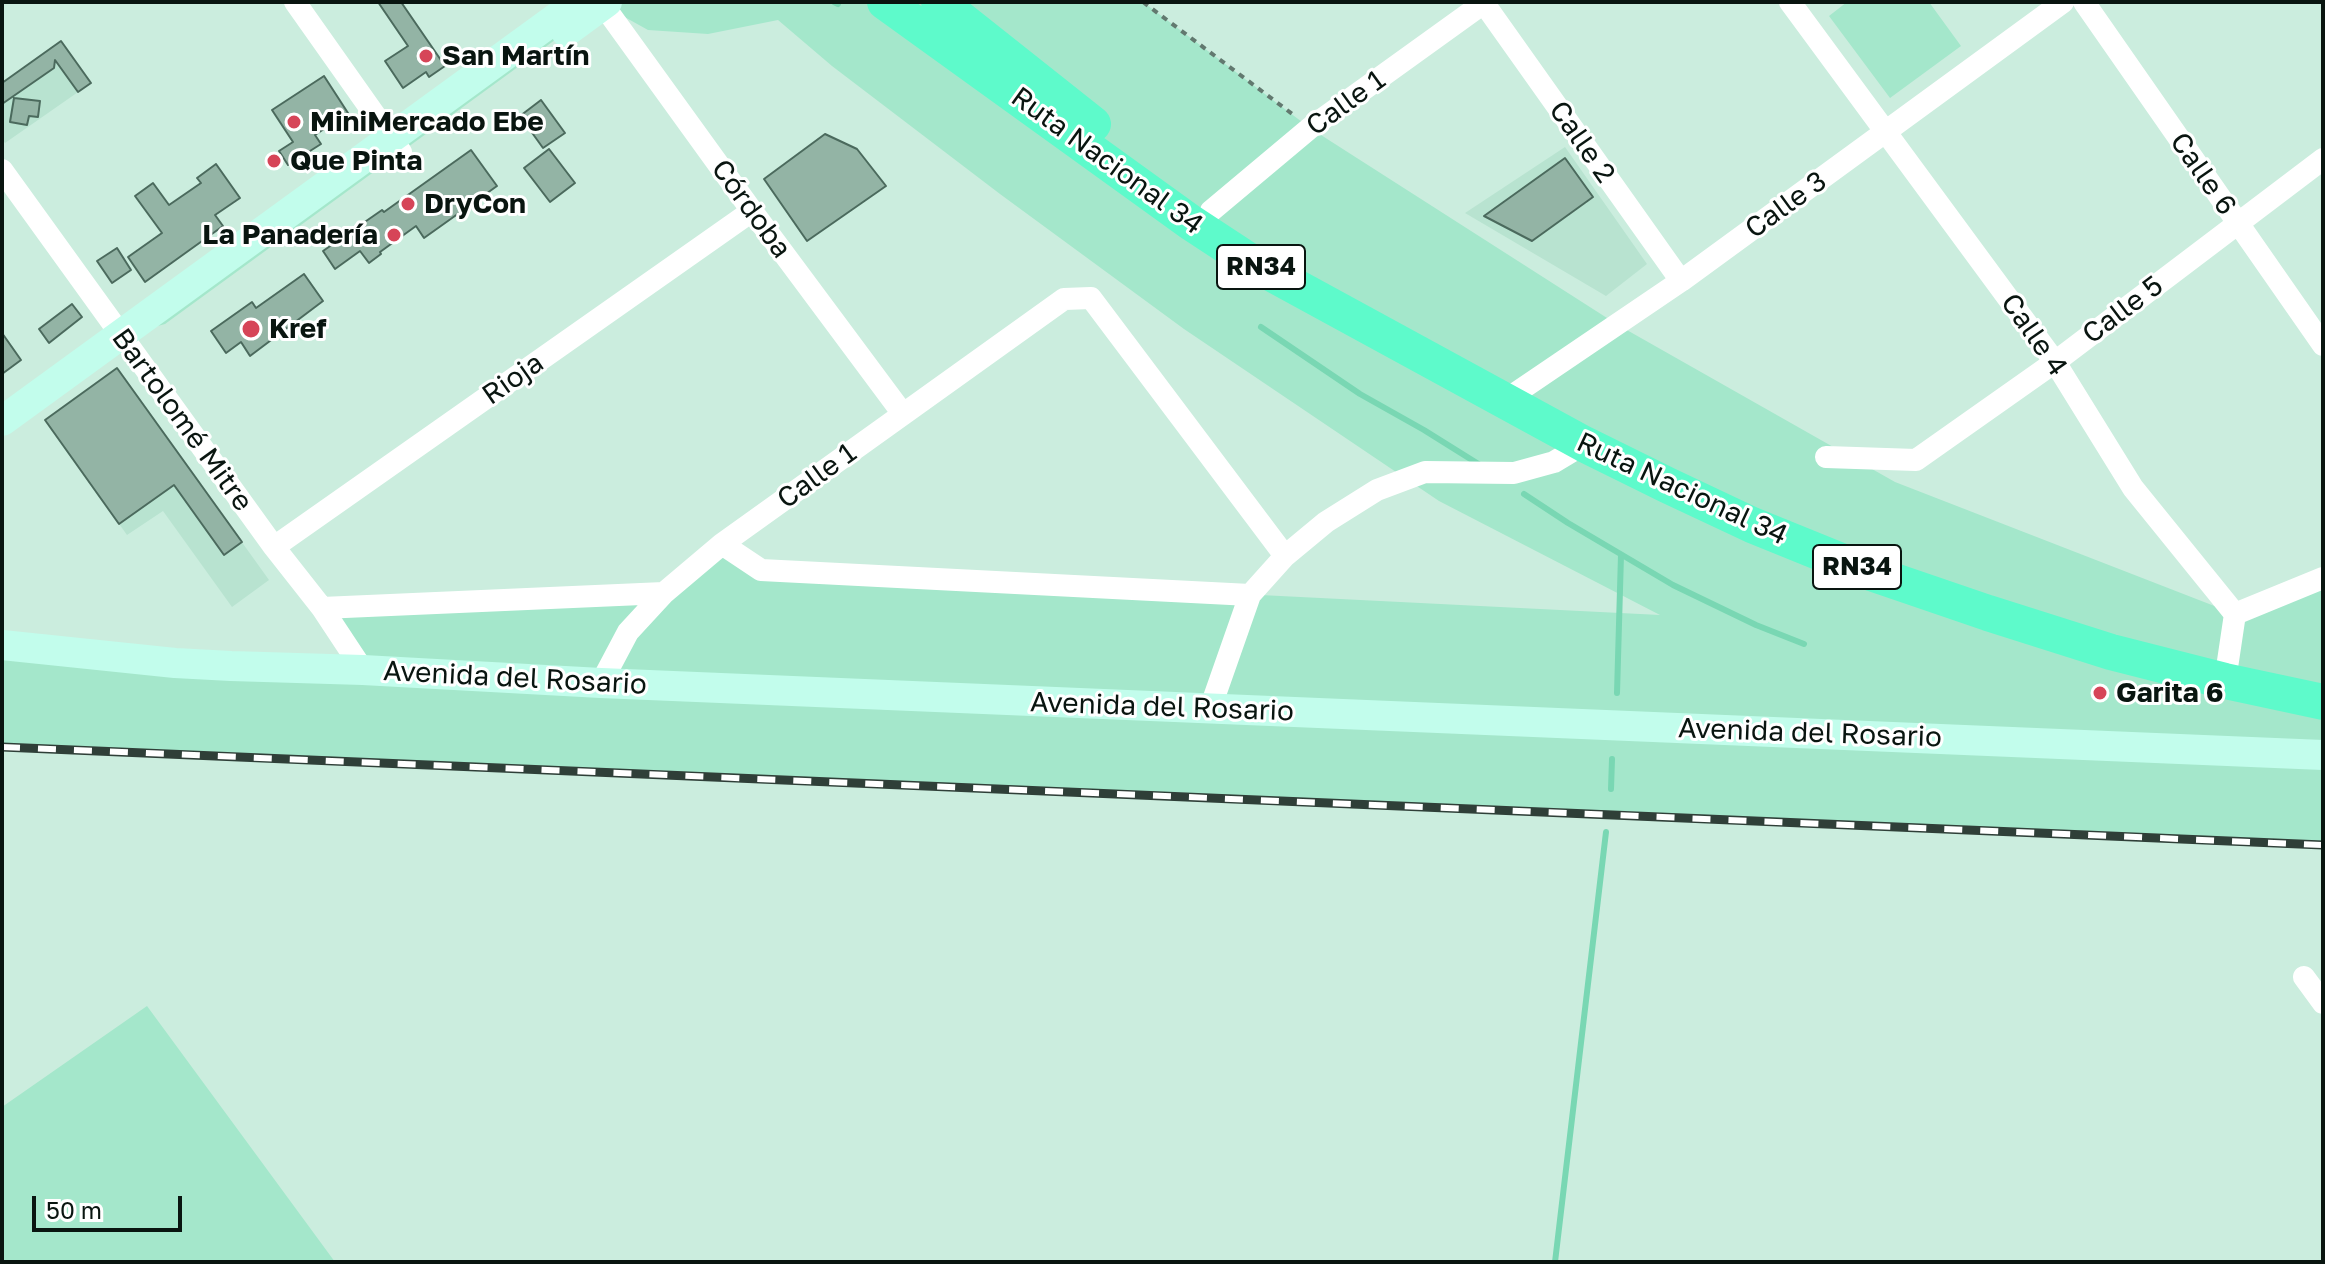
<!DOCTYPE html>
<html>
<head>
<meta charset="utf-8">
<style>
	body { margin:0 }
	#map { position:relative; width:2325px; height:1264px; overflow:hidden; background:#cbedde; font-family:"Golos Text",sans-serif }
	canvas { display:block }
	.frame { position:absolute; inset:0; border:4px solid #091510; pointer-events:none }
	.scale { position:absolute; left:32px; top:1196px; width:150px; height:36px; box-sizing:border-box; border:4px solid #091510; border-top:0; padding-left:10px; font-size:24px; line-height:28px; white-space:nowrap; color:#091510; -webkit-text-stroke:6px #fff; paint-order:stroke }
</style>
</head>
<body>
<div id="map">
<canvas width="2325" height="1264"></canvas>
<div class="frame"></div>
<div class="scale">50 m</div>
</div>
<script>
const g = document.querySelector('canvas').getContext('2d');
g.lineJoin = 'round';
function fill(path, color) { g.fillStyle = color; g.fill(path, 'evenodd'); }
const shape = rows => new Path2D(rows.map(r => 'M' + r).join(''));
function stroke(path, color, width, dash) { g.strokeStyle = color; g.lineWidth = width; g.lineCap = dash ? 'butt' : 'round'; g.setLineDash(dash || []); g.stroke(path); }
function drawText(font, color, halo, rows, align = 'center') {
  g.font = font + ' "Golos Text",sans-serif'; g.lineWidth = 6; g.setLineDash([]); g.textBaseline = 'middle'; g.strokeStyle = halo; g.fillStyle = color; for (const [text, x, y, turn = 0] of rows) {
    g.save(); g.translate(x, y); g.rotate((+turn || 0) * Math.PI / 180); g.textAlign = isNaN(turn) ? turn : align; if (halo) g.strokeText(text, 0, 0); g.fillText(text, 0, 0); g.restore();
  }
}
fill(shape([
	[61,41,91,83,5,143,2,139,2,83],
	[1565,147,1647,264,1606,296,1465,213],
	[117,368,269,580,232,607,163,511,127,535,45,420]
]), '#b8e3d0');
fill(shape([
	[578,2,1143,2,1310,128,1618,325,1895,482,2235,614,2323,579,2323,845,2,747,2,645,362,670,322,608,664,593,722,544,761,570,1660,615,1439,501,1184,329,1000,194,832,66,778,20,708,34,648,30,603,5,165,324,121,336],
	[1847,2,1929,2,1961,46,1890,98,1829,16],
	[147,1006,335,1262,2,1262,2,1107]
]), '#a4e7cb');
stroke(shape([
	[834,2,838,4],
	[1261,327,1360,394,1424,430,1480,465],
	[1524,494,1568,523,1673,585,1756,625,1804,644],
	[1617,693,1621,555],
	[1611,789,1612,759],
	[1555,1262,1606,832]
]), '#79d7b3', 6);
const building = shape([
	[378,2,401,2,445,66,429,77,426,72,403,88,385,61,408,46,378,2],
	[61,41,91,83,78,92,55,60,54,68,2,104,2,83,61,41],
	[324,76,348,113,315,135,321,144,288,165,279,151,293,142,272,110,324,76],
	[14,98,40,101,38,117,29,116,27,125,10,122,14,98],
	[541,100,565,133,543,148,520,116,541,100],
	[825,134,857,149,886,186,807,241,764,179,825,134],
	[549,149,575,183,550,202,524,168,549,149],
	[471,150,497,186,424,238,416,226,380,252,381,254,369,263,360,251,335,269,323,251,382,210,384,212,471,150],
	[1565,158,1593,197,1532,241,1484,216,1565,158],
	[216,164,240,198,215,215,223,226,145,282,128,257,162,233,135,196,153,183,169,205,201,183,197,178,216,164],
	[117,248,131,270,112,283,97,261,117,248],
	[304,274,323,301,250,356,241,342,226,353,211,331,252,302,256,308,304,274],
	[72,304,82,317,49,343,39,329,72,304],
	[2,333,21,360,2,374,2,333],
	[117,368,242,542,224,555,174,485,119,524,45,420,117,368]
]);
fill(building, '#93b4a5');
stroke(building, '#4b6a5d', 2);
stroke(shape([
	[1143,2,1295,116]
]), '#62796f', 4, [6, 6]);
stroke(shape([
	[295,2,401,152],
	[601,2,752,211,903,414],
	[1483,2,1681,281],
	[1790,2,2055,362,2133,488,2235,614,2225,681],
	[2084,2,2323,345],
	[2,170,274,547,322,608,363,670],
	[1211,211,1310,128,1485,2],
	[1504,401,1681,281,2063,2],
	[1826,457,1916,460,2055,362,2323,159],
	[722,544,761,570,1250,595],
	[274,547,752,211],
	[322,608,664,593],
	[2235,614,2323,578],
	[601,683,628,632,664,593,722,544,1064,299,1091,298,1285,556],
	[1210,709,1250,595,1285,556,1326,522,1377,490,1425,472,1514,473,1554,462,1584,444],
	[2304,977,2323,1003]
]), '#fff', 22);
stroke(shape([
	[566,32,607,2],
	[2,421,578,2],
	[2,645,175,663,231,666,363,670,601,683,2323,755]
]), '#c2fdec', 30);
stroke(shape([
	[885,2,1190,222,1254,264,1584,444,1667,485,1752,525,1868,572,1988,613,2111,652,2225,681,2323,702],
	[939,2,1093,124]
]), '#5efacb', 36);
const rail = shape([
	[2,747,2323,845]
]);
stroke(rail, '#2f3f38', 9);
stroke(rail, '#fff', 6, [18]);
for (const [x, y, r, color] of [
	[426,56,8,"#d64558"],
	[294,122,8,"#d64558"],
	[274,161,8,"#d64558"],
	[408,204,8,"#d64558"],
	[394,235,8,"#d64558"],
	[251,329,10,"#d64558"],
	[2100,693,8,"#d64558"]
]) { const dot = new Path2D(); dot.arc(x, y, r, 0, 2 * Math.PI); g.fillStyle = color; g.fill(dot); stroke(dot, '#fff', 3); }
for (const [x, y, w] of [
	[1261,267,88],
	[1857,567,88]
]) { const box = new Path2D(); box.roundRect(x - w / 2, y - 22, w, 44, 6); g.fillStyle = '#fff'; g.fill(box); stroke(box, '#091510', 2); }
drawText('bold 26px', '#091510', null, [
	["RN34",1261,267],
	["RN34",1857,567]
]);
drawText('bold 28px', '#091510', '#fff', [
	["San Martín",442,56],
	["MiniMercado Ebe",310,122],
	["Que Pinta",290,161],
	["DryCon",424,204],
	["La Panadería",378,235,"right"],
	["Kref",269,329],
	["Garita 6",2116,693]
], 'left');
drawText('28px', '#091510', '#fff', [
	["Calle 1",1346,103,-36],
	["Calle 2",1582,142,55],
	["Ruta Nacional 34",1107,161,36],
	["Calle 6",2203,174,55],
	["Calle 3",1786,205,-36],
	["Córdoba",751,209,54],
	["Calle 5",2123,310,-37],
	["Calle 4",2034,335,55],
	["Rioja",513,379,-35],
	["Bartolomé Mitre",182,420,54],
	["Calle 1",817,476,-36],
	["Ruta Nacional 34",1682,489,25],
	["Avenida del Rosario",515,678,3],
	["Avenida del Rosario",1162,707,2],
	["Avenida del Rosario",1810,733,2]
]);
</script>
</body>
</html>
